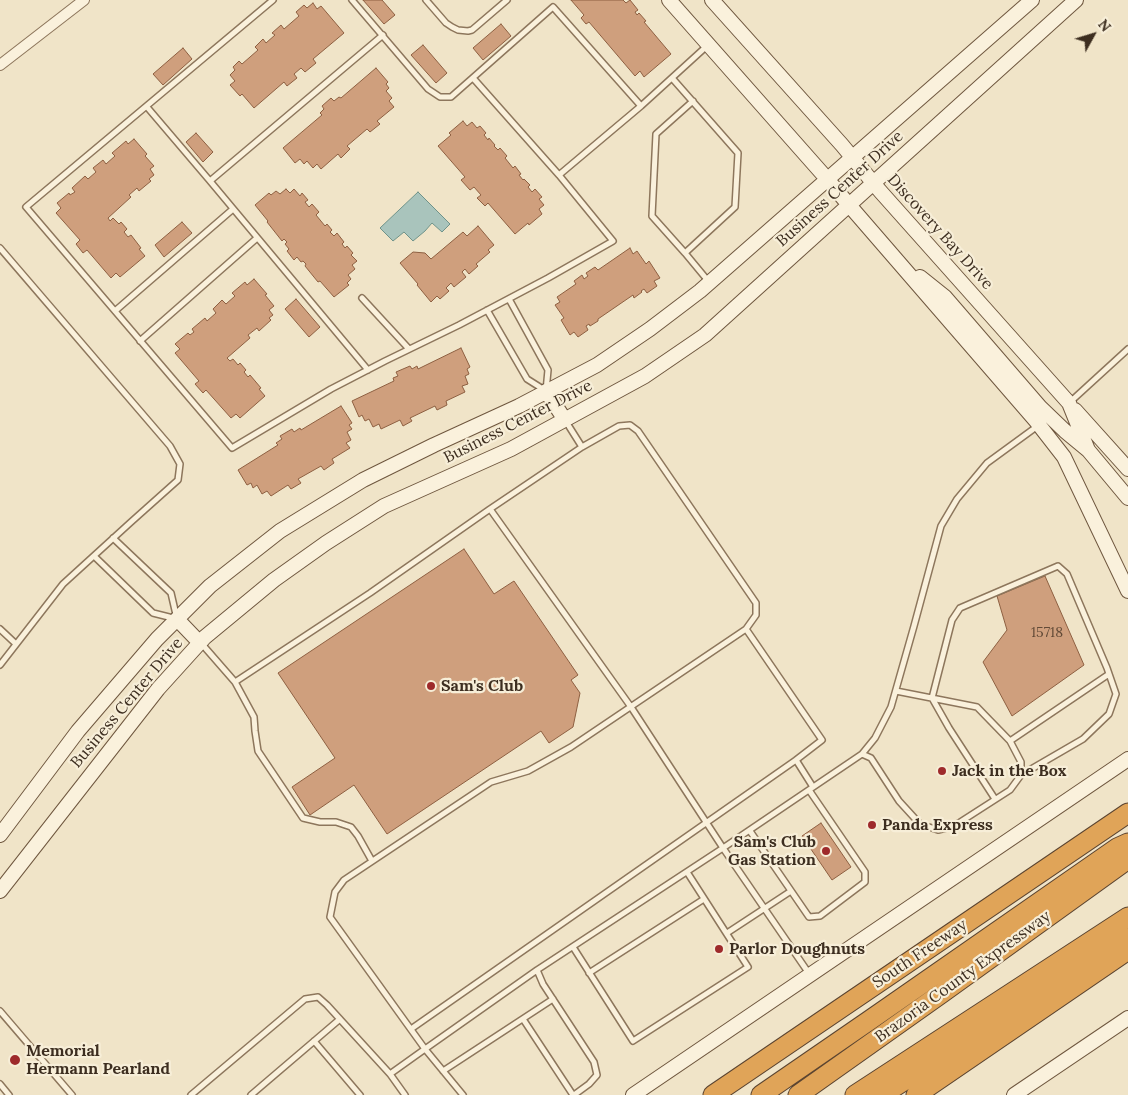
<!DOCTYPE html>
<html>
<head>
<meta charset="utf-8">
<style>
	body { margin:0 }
	#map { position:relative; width:1128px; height:1095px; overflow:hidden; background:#f0e4c8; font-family:Lora,serif }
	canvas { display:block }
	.north { position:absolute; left:1068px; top:10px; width:50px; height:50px; -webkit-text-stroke:4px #f7eed8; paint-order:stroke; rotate:51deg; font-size:14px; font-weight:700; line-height:20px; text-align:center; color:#3d2e20 }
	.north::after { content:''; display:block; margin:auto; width:18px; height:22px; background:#3d2e20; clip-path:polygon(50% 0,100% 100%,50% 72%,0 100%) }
</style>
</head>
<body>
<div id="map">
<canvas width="1128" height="1095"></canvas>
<div class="north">N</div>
</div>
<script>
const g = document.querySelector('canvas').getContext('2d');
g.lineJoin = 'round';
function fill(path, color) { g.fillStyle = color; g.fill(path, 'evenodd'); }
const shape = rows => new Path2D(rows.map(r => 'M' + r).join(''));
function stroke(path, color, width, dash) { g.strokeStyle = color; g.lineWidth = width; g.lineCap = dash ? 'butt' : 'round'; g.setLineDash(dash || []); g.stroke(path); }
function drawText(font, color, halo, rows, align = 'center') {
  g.font = font + ' Lora,serif'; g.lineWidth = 4.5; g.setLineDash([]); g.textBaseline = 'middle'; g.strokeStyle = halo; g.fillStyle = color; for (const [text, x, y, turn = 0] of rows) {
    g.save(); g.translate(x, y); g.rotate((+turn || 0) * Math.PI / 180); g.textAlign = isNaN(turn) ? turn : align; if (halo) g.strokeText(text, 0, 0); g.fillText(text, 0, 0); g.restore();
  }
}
const water = shape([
	[418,192,450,224,442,232,432,223,425,231,413,241,404,232,393,241,380,228,418,192]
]);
fill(water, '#a9c4bc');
stroke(water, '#6f938a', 1);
const building = shape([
	[363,0,382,0,395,15,384,24,363,0],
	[571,0,623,0,626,3,630,0,638,10,635,12,637,15,639,13,646,21,644,22,671,54,644,77,640,71,635,76,589,22,586,24,581,18,584,15,571,0],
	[313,3,317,9,321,6,344,33,313,59,316,63,305,72,301,68,294,74,297,78,287,86,284,82,254,108,242,94,240,96,230,85,235,81,230,75,235,70,233,67,239,61,242,64,258,50,255,47,263,39,266,43,275,35,272,33,281,25,284,29,299,16,296,12,304,5,307,8,313,3],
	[501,24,511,36,483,60,473,48,501,24],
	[423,45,447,73,436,83,411,55,423,45],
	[183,48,192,59,163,85,153,74,183,48],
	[376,68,388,82,386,84,389,88,386,91,392,98,389,101,394,107,377,121,380,124,370,132,367,129,347,146,350,149,341,158,338,154,321,169,317,164,313,168,307,161,304,164,300,159,295,163,283,148,322,115,320,113,324,109,322,106,331,98,334,101,339,97,341,98,376,68],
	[463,121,467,126,472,122,477,128,480,126,486,133,484,135,488,140,489,138,495,145,494,146,498,150,500,148,507,156,505,158,513,168,515,166,521,174,519,175,523,180,524,179,530,185,528,187,532,192,535,189,542,197,539,199,544,205,539,209,542,214,529,225,528,223,515,234,488,203,485,206,477,198,481,195,474,187,470,190,461,180,465,177,438,146,451,135,449,133,463,121],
	[196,133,213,152,203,162,186,142,196,133],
	[134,139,147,154,145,156,154,166,150,169,154,175,149,179,151,181,139,191,137,188,129,195,131,197,108,218,110,221,113,218,119,224,121,222,127,229,124,232,128,237,131,235,141,248,139,249,145,256,120,277,116,273,111,278,87,250,83,253,76,244,80,240,56,213,61,208,57,203,69,193,70,195,75,192,72,188,85,176,88,179,96,172,93,168,103,160,106,164,115,156,112,153,126,141,128,144,134,139],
	[286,189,290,193,294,189,300,196,302,193,308,200,305,202,309,207,312,204,319,212,316,215,325,226,327,224,332,230,330,232,334,236,337,233,344,242,342,244,345,248,347,246,353,253,351,255,357,261,352,265,355,269,348,275,351,279,347,283,349,285,334,297,320,281,318,282,305,266,306,264,303,261,301,262,297,257,294,260,287,251,289,249,285,244,287,242,284,239,282,241,267,222,268,221,255,205,269,193,271,195,276,191,280,194,286,189],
	[182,222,192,233,164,257,155,245,182,222],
	[478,226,494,245,488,250,490,252,476,264,478,266,469,274,465,269,462,272,466,277,454,287,451,283,446,288,449,291,440,299,437,296,431,302,417,285,418,284,400,263,413,252,425,253,431,259,463,232,467,236,478,226],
	[630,248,633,254,637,251,646,264,649,261,660,278,654,281,657,286,647,293,644,289,641,291,642,292,634,298,633,295,598,319,598,321,590,326,589,324,586,326,588,330,578,337,574,332,570,335,561,320,564,318,555,305,560,302,557,297,576,284,574,281,582,275,584,279,588,276,586,273,595,267,598,270,630,248],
	[254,279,267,294,265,295,274,306,269,310,273,315,269,318,271,320,259,331,257,328,248,335,250,338,227,358,230,361,233,359,238,365,240,363,246,370,244,372,248,377,250,375,261,388,259,389,265,396,240,418,236,414,231,418,206,390,203,393,195,384,199,381,175,353,180,349,175,344,188,333,190,335,194,332,192,329,205,318,207,321,216,313,213,309,222,300,226,304,235,296,232,293,245,282,247,285,254,279],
	[296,299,320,327,309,337,285,309,296,299],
	[461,348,470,367,467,369,469,374,465,376,468,384,462,386,465,392,446,401,447,405,437,410,435,406,410,418,412,421,403,426,400,420,381,429,379,424,373,427,369,419,365,421,362,415,359,417,352,401,394,381,393,378,398,376,396,372,410,366,412,369,417,366,418,369,461,348],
	[341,406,352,423,349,425,352,429,347,432,351,440,346,443,350,448,332,459,334,463,324,470,321,466,298,479,301,483,291,489,288,485,271,496,267,491,262,494,257,485,253,488,251,483,247,485,238,470,278,445,276,443,282,439,280,436,292,429,294,432,300,428,301,430,341,406],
	[464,549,494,594,514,581,578,675,571,680,580,693,573,727,549,743,541,731,387,834,354,785,310,815,292,787,335,758,278,673,464,549],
	[1045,576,1084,665,1012,716,983,662,1007,630,997,596,1045,576],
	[821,823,851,867,832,880,802,836,821,823]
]);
fill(building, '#cf9f7d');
stroke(building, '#8d5f41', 1);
const lane = shape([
	[273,0,26,207,232,448,331,389,385,361,459,325,548,278,613,241,559,175,641,106],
	[352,0,428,89,440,97,451,97,553,7,641,106,708,45],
	[426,0,446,23,452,27,458,30,468,31,472,30,507,0],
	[473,78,559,175],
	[672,78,738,153,735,207,685,253,652,216,656,134,693,101],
	[147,107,210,181,383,35],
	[210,181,368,370],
	[0,248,170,446,180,464,178,480,131,522,63,584,0,665],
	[685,253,709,282],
	[362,298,409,349],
	[487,310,527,379,546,391,548,370,509,299],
	[115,311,233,209],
	[140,341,257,238],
	[1069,403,1128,349],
	[565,420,582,447,619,426,630,425,638,431,756,603,756,615,746,629,822,740,796,760,813,787],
	[94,556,153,613,177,619,171,593,113,538],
	[0,629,16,644],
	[201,643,235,682,370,593,490,509],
	[235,682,254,717,255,731,258,751,303,818,320,822,336,822,351,827,358,836,372,861],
	[1010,741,1109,674],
	[862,754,871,758,899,801,920,824,938,830,954,826,1010,790,1021,775,1021,762,1010,741,977,707,896,691],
	[995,799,949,728,932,698,952,620,960,608,1058,566,1067,574,1107,668,1116,694,1109,714,1083,739,1021,775],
	[750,831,809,917,820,916,865,882,865,872,809,790],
	[727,933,791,891],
	[573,947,633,1041,748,967,687,872],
	[537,970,425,1049,330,917,335,892,344,880,491,782,528,771,571,747,746,629],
	[589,973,704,899],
	[810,975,723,848,862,754,875,738,891,707,914,626,941,526,957,499,987,463,1039,425],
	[0,1011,72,1095],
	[523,1019,573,1095],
	[411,1029,796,760],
	[314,1041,360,1095],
	[443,1071,553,999],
	[0,1084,9,1095],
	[191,1095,305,999,318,997,327,1005,390,1074],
	[251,1095,340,1019],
	[405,1095,390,1074,425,1049,463,1095],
	[574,1095,589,1084,597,1075,594,1062,543,984,537,970,723,848,631,707,490,509,582,447]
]);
const street = shape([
	[0,65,84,0]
]);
const secondary = shape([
	[669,0,828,180,849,205,1036,421,1064,457,1128,591],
	[712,0,842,145,880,191,1069,403,1088,450],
	[920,277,945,297,1040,407,1065,431,1088,450,1128,498],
	[546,391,565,420],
	[1075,410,1128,469],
	[177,619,200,643],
	[0,835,78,731,157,639,210,586,280,531,363,480,434,445,519,406,597,365,650,329,700,291,1032,0],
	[0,891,158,689,205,637,274,580,326,543,384,506,511,449,645,376,705,335,1076,0],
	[633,1095,1128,759],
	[1014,1095,1128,1018]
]);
const highway = shape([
	[713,1095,1128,813],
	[761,1095,870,1020,1117,848,1128,843],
	[798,1095,942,993,1128,859],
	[855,1095,1128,917],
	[882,1095,1035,996,1125,934],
	[916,1095,1128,950]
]);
stroke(lane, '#8d765c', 8);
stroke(street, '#8d765c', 12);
stroke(secondary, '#6f573f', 16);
stroke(highway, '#5b4430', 21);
stroke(lane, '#faf1dc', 5);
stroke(street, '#faf1dc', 10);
stroke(secondary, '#faf1dc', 14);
stroke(highway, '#e0a458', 19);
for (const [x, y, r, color] of [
	[431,686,5,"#9e2a2b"],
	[942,771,5,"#9e2a2b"],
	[872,825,5,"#9e2a2b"],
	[826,851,5,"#9e2a2b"],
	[719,949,5,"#9e2a2b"],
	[15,1060,6,"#9e2a2b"]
]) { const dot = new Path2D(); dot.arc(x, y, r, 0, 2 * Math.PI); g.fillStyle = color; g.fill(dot); stroke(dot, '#f7eed8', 2); }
drawText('14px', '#624a37', null, [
	["15718",1047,633]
]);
drawText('16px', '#3d2e20', '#f7eed8', [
	["Business Center Drive",840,189,-42],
	["Discovery Bay Drive",940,232,48],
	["Business Center Drive",518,422,-27],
	["Business Center Drive",127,703,-50],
	["South Freeway",920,954,-34],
	["Brazoria County Expressway",963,977,-36]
]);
drawText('bold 16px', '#3d2e20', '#f7eed8', [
	["Sam's Club",441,686],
	["Jack in the Box",952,771],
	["Panda Express",882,825],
	["Sam's Club",816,842,"right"],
	["Gas Station",816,860,"right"],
	["Parlor Doughnuts",729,949],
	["Memorial",26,1051],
	["Hermann Pearland",26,1069]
], 'left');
</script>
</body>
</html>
